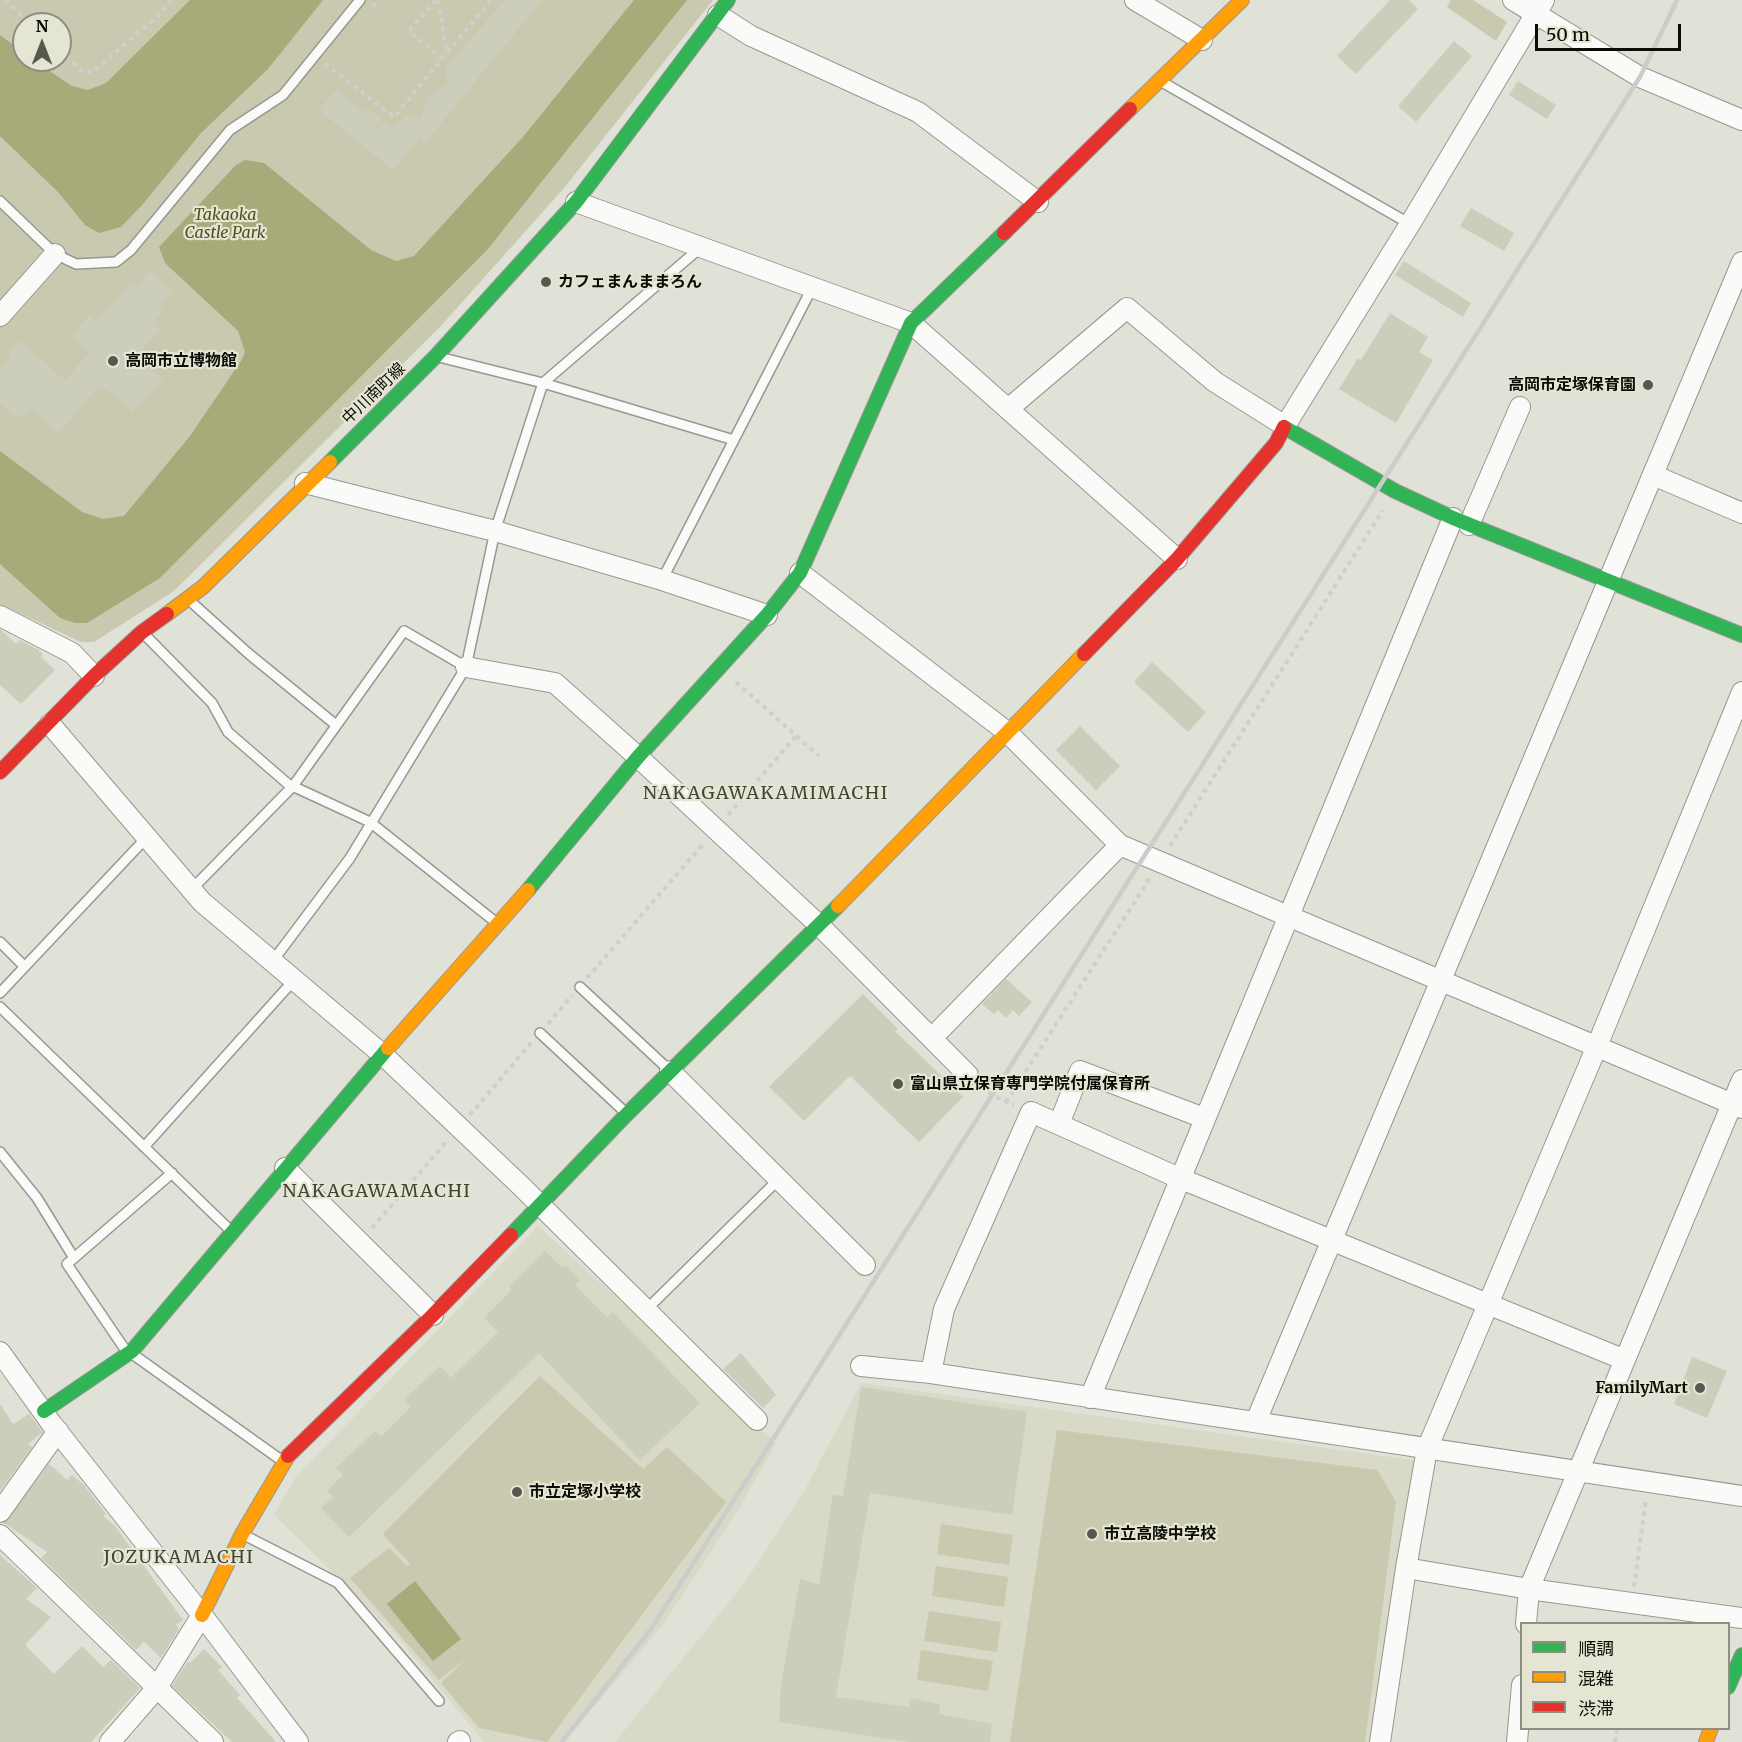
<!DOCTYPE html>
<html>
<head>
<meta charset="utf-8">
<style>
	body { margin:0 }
	#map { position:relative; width:1742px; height:1742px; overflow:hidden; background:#e0e1d7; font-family:Merriweather,"Noto Sans JP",serif }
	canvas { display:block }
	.legend { position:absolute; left:1520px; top:1622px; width:210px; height:108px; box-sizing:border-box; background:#e4e5d3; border:2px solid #8e8e81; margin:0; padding:8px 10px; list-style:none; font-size:18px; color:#0c0c06 }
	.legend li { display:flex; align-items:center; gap:12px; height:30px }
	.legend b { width:30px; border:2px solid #8e8e81 }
	.north { position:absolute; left:12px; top:12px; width:60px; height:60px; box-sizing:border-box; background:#e4e5d3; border:2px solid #8e8e81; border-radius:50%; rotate:0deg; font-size:16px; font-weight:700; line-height:24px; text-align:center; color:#0c0c06 }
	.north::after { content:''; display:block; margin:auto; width:21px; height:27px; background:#56574f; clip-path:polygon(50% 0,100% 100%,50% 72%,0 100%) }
	.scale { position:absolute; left:1535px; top:24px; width:146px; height:27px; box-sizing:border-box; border:3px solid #0c0c06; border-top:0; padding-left:8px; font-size:18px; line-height:21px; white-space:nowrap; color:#0c0c06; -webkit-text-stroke:4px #e4e5d3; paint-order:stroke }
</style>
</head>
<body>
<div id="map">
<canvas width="1742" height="1742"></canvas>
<ul class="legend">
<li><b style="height:8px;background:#30b455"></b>順調</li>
<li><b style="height:8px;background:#ff9f0a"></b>混雑</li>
<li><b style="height:8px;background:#e5322d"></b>渋滞</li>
</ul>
<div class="north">N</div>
<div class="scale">50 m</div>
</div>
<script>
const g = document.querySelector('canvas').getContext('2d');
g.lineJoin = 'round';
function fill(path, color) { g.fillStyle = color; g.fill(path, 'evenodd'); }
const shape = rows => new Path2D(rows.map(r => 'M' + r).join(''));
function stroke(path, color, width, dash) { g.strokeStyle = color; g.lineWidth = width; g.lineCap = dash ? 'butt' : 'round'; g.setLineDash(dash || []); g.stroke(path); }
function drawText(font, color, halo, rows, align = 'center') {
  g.font = font + ' Merriweather,"Noto Sans JP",serif'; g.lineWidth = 4.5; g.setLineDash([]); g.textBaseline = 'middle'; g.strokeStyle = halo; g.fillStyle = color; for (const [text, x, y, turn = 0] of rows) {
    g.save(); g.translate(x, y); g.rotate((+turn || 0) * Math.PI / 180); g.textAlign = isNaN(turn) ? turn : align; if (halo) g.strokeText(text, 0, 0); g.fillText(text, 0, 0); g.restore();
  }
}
fill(shape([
	[538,1226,776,1443,740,1507,662,1626,564,1742,484,1742,397,1636,274,1515,295,1478],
	[861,1383,1419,1461,1379,1742,615,1742,746,1581,806,1488]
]), '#d8d9c6');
fill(shape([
	[0,0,713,0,564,188,439,328,174,591,94,642,81,642,0,604],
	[24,24,60,24,60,60,24,60],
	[1451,0,1473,0,1507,22,1496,41,1447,7],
	[540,1376,643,1469,667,1447,726,1502,547,1742,479,1728,441,1683,469,1656,439,1680,350,1578,389,1548,407,1566,410,1564,383,1534],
	[1057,1430,1377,1470,1396,1502,1365,1742,1010,1742],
	[941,1524,1013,1535,1009,1565,937,1554],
	[936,1566,1008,1577,1004,1607,932,1596],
	[929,1611,1001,1622,997,1652,924,1641],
	[921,1650,993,1661,988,1691,917,1680]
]), '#c8c9af');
fill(shape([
	[190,0,323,0,268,69,201,133,143,204,121,227,99,233,85,225,58,192,0,136,0,35,24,53,24,60,33,60,72,86,88,90,106,83],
	[634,0,687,0,487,250,160,578,87,623,75,623,60,618,0,564,0,451,82,512,103,519,124,516,190,436,241,361,245,352,238,331,165,263,159,247,236,165,245,160,264,163,371,250,396,261,414,256,522,138],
	[415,1581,461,1639,433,1661,387,1604]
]), '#a9aa7a');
fill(shape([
	[505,0,542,0,425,143,419,138,393,170,319,110,336,90,364,113,368,108,382,119,374,129,385,122,393,128,406,116,420,119,429,95,448,84,445,68],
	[1390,0,1409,0,1418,9,1356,74,1337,56],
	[1454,41,1472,56,1416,122,1398,106],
	[1518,81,1556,105,1547,119,1509,95],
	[1471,208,1514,233,1504,251,1460,226],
	[1404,261,1471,303,1463,317,1395,275],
	[151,271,173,291,159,307,164,311,153,323,160,330,137,356,163,381,143,402,141,401,132,412,110,392,99,386,59,433,32,409,23,419,16,413,14,416,0,404,0,369,12,355,9,352,19,341,65,380,89,353,71,336,90,315,96,321,131,283,136,287],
	[1390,313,1428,337,1419,352,1433,360,1396,423,1339,389,1358,358,1361,360],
	[0,629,16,644,20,640,37,649,43,654,41,657,55,670,21,704,0,685],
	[1152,662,1206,712,1188,732,1134,682],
	[1080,726,1120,766,1096,790,1056,750],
	[1006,979,1032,1002,1019,1016,1013,1010,1006,1018,998,1010,994,1014,982,1004],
	[863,994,898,1029,895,1031,963,1097,919,1142,850,1076,804,1121,769,1087],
	[545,1251,562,1268,565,1265,580,1280,575,1285,607,1317,613,1312,700,1403,640,1460,539,1353,349,1537,321,1508,333,1497,327,1491,343,1475,336,1468,375,1431,381,1437,411,1407,404,1400,440,1366,451,1378,498,1332,484,1318,512,1290,509,1287],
	[741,1353,776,1395,763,1408,723,1369],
	[1692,1357,1727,1371,1707,1418,1674,1404],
	[861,1387,1027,1412,1012,1515,870,1493,836,1697,909,1707,910,1698,940,1704,939,1714,992,1724,990,1742,909,1742,779,1722,781,1685,800,1579,819,1585,833,1495,843,1496],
	[0,1404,13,1424,29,1414,43,1432,28,1444,32,1447,0,1491],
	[49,1464,67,1480,72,1475,84,1485,106,1514,103,1516,115,1526,183,1620,176,1625,179,1629,161,1658,144,1642,136,1650,41,1558,47,1552,4,1523],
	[0,1555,37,1588,26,1599,51,1617,25,1645,54,1674,82,1646,103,1667,111,1660,140,1688,91,1742,0,1742],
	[204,1649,222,1667,218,1670,240,1695,237,1698,276,1742,232,1742,172,1686,188,1661,190,1663]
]), '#cccdbb');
const lane = shape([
	[1162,82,1410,224],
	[0,201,55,254,76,264,116,262,131,250,230,130,283,95,360,0],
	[439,357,543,383,734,440],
	[662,580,812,288],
	[189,600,249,654,336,725],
	[144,634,212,703,228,732,288,784,370,822,498,924],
	[192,889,293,786,404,631,466,667],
	[0,942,24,966],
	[272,962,350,858,466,667,495,531,543,383,700,248],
	[580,987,668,1069],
	[0,993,148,836],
	[0,1007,231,1231],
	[540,1033,626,1113],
	[144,1147,294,980],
	[0,1152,37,1198,74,1258,172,1173],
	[74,1258,67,1264,124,1348,281,1460],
	[646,1310,779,1179],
	[244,1535,338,1583,439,1701]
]);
const street = shape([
	[1135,0,1202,40],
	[1513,0,1640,77,1742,120],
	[718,15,751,36,918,112,1038,202],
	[576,202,911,323,1177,559],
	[0,316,55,254],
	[1008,409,1127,308,1215,382,1285,426,1410,224,1544,0],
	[1653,475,1742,513],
	[305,483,495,531,662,580,767,615],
	[1469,525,1520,407],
	[800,573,1007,732,1120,845,1742,1108],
	[0,616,72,653,94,676],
	[466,667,555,683,638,757,819,925,968,1075],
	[50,724,202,902,382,1054,521,1186,757,1420],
	[932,1038,1120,845],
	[670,1071,865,1265],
	[1059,1124,1080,1071,1204,1118],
	[285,1168,433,1315],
	[0,1352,51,1423,202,1615,298,1742],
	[861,1366,931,1373,1742,1496],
	[931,1373,944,1309,1031,1112,1179,1178,1625,1360],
	[1090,1398,1453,518],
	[1256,1421,1742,262],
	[0,1512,58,1431],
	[0,1535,213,1742],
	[1406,1568,1529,1589,1742,1618],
	[1526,1624,1529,1589,1742,1080],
	[110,1742,156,1689,202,1615],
	[458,1742,460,1741],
	[1380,1742,1406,1568,1427,1449,1597,1046,1742,692],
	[1517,1742,1522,1685]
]);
const fast = shape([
	[1284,427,1395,491,1453,518,1742,635],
	[330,462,436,356,576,202,728,0],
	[528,890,638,757,767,615,800,573,911,323,1004,233],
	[511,1235,627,1114,838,906],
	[44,1411,132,1351,388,1048],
	[1728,1687,1742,1655]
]);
const slow = shape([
	[1130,109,1242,0],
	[167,614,203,587,330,462],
	[838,906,1084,654],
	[388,1048,528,890],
	[202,1615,242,1534,288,1456],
	[1706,1742,1711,1728]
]);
const jam = shape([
	[1004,233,1130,109],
	[1084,654,1177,559,1276,443,1284,427],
	[0,772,94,676,142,632,167,614],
	[288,1456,433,1315,511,1235]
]);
stroke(lane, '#979891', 12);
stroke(street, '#979891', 22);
stroke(fast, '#979891', 16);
stroke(slow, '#979891', 16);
stroke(jam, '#979891', 16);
stroke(shape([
	[5,0,30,24],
	[436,0,409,31,443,60],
	[438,0,447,52],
	[373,7,378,0],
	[60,50,83,72,93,72,160,14,171,0],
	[325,64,394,117,491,0],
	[736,682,819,756],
	[728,815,796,736],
	[1170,846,1383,510],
	[587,978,704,843],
	[548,1024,572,995],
	[982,1086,992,1095,1014,1105],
	[1006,1102,1150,878],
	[470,1115,531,1043],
	[372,1228,447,1141],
	[1634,1587,1646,1499],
	[1615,1742,1617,1728]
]), '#cfcfcd', 4, [4.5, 4.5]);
stroke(lane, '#fafaf9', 9);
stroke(street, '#fafaf9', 20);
stroke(fast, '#30b455', 14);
stroke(slow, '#ff9f0a', 14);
stroke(jam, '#e5322d', 14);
stroke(shape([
	[562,1742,651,1629,793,1408,1640,77,1677,0]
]), '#cccdca', 4.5);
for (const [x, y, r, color] of [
	[546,282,6,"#56574f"],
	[113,361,6,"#56574f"],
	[1648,385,6,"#56574f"],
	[898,1084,6,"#56574f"],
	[1700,1388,6,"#56574f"],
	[517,1492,6,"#56574f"],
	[1092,1534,6,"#56574f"]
]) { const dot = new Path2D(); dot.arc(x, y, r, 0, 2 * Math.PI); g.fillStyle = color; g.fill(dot); stroke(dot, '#e4e5d3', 2); }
drawText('italic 16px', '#50501e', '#e4e5d3', [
	["Takaoka",225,215],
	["Castle Park",225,233]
]);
drawText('bold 16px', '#0c0c06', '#e4e5d3', [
	["カフェまんままろん",558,282],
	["高岡市立博物館",125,361],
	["高岡市定塚保育園",1636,385,"right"],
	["富山県立保育専門学院付属保育所",910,1084],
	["FamilyMart",1688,1388,"right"],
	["市立定塚小学校",529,1492],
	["市立高陵中学校",1104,1534]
], 'left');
drawText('16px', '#0c0c06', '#e4e5d3', [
	["中川南町線",374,394,-44]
]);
g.letterSpacing = '1.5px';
drawText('18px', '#444436', '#e4e5d3', [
	["NAKAGAWAKAMIMACHI",766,794],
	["NAKAGAWAMACHI",377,1192],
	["JOZUKAMACHI",179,1558]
]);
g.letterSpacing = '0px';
</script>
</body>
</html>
